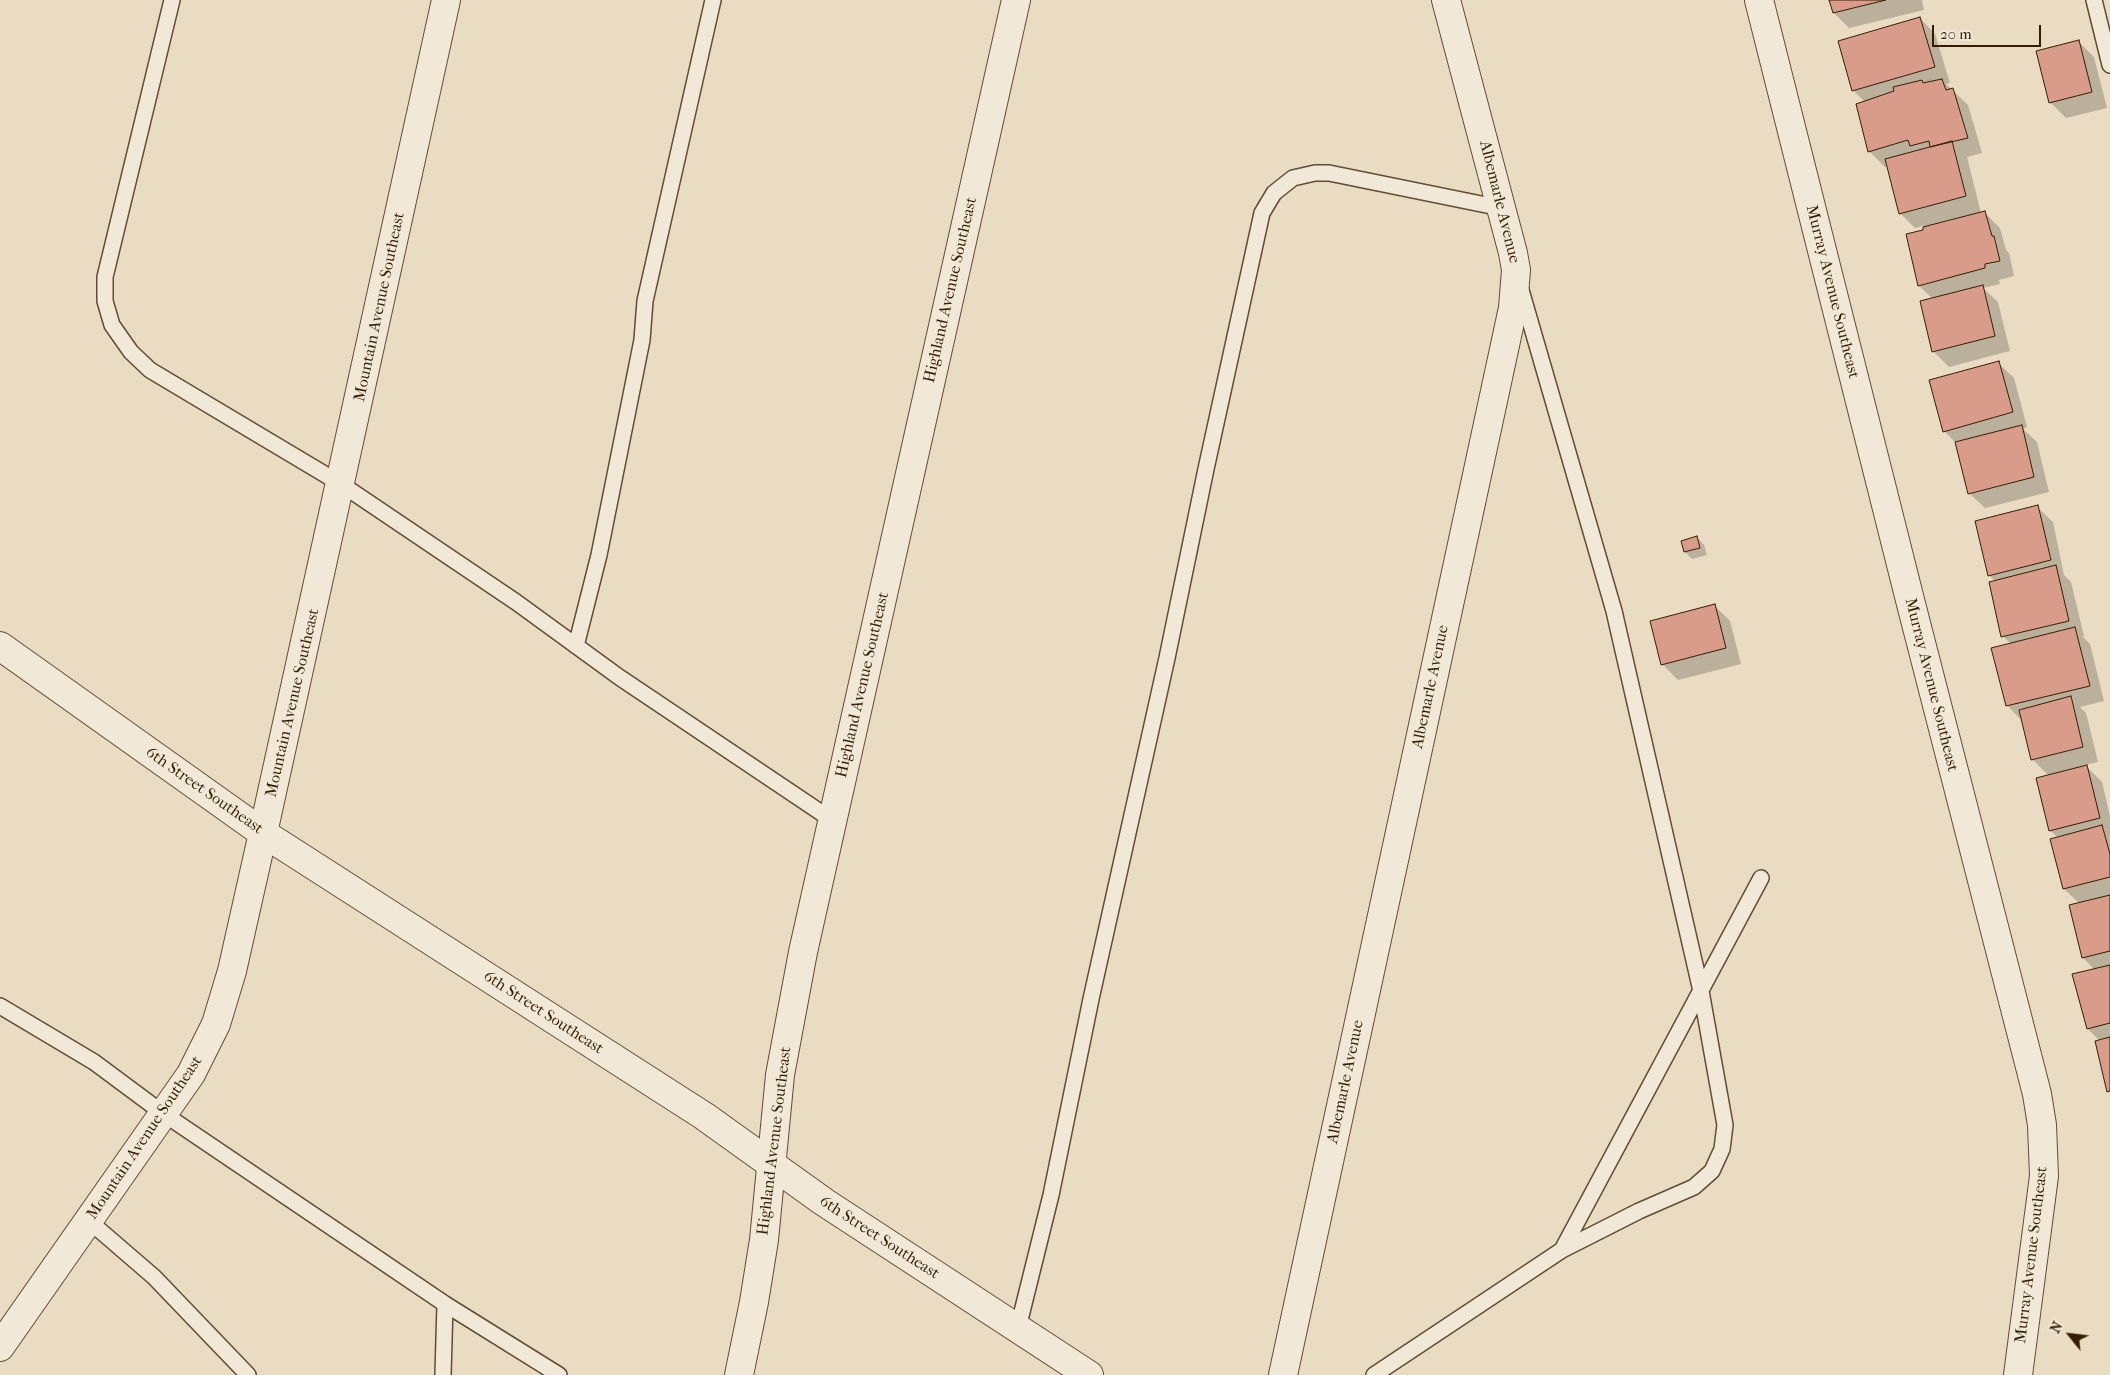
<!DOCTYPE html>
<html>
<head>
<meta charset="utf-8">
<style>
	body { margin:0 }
	#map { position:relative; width:2110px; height:1375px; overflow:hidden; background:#eadcc2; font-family:"IM FELL French Canon",serif }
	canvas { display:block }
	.north { position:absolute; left:2045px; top:1310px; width:50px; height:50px; -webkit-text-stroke:4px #f1e8d7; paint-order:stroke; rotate:299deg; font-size:14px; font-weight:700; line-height:20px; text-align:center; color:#331e02 }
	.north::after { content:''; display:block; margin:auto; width:18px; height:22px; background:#331e02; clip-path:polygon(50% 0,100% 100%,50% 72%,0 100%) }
	.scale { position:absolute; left:1932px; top:25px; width:109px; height:22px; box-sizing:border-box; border:2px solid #331e02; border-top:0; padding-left:6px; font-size:15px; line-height:18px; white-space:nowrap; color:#331e02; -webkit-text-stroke:4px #f1e8d7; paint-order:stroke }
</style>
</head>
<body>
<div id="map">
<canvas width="2110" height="1375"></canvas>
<div class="north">N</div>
<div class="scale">20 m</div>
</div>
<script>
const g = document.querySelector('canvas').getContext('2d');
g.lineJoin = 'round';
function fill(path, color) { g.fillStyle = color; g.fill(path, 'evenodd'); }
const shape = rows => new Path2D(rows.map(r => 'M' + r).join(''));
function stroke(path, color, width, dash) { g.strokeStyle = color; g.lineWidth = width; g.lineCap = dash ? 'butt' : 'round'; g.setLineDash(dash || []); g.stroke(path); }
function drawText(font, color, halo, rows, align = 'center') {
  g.font = font + ' "IM FELL French Canon",serif'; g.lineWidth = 4; g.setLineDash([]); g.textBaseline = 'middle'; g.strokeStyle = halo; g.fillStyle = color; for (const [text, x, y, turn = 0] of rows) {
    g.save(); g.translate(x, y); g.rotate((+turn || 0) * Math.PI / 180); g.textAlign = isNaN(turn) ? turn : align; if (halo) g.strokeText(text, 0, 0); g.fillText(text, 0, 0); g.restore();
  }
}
fill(shape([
	[1831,0,1922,0,1924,10,1849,28,1834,13],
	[1920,18,1935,34,1950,83,1946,84,1968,105,1982,153,1967,157,1981,213,1985,213,2000,228,2006,250,2009,253,2014,276,1999,280,2000,284,1983,288,1998,302,2010,351,1949,367,1933,351,1933,299,1919,286,1924,226,1915,228,1900,213,1888,166,1885,167,1869,151,1865,102,1854,91,1840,42],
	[2079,42,2094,57,2107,108,2066,118,2050,102],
	[1998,363,2014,378,2027,427,2023,429,2037,442,2049,492,1985,508,1969,493,1957,444,1944,431],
	[2037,507,2053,522,2064,575,2071,582,2084,636,2082,636,2090,644,2104,701,2080,707,2086,713,2098,762,2085,765,2102,782,2110,816,2110,1093,2100,1041,2088,1029,2095,970,2083,958,2080,904,2064,889,2051,840,2058,838,2050,830,2049,776,2032,759,2022,721,2007,705,2011,644,2003,636,1995,581,1989,575],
	[1697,537,1704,545,1707,555,1692,559,1685,552,1682,542],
	[1714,605,1730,621,1741,664,1678,680,1663,665,1652,622]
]), '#0003');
const building = shape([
	[1829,0,1886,0,1833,13,1829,0],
	[1920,17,1935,67,1852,91,1838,41,1920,17],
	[2079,40,2092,92,2049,103,2036,51,2079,40],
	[1942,79,1946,90,1953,88,1968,138,1930,147,1929,141,1910,146,1908,140,1868,152,1856,104,1894,91,1893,87,1922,80,1923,83,1942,79],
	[1952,141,1966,196,1899,214,1885,159,1952,141],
	[1985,211,1992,236,1994,236,2000,261,1985,264,1985,268,1918,286,1906,234,1923,230,1923,227,1985,211],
	[1983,285,1995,336,1932,352,1920,301,1983,285],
	[1999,361,2013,412,1943,432,1929,380,1999,361],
	[2022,425,2034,477,1968,494,1955,442,2022,425],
	[2038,505,2051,560,1988,576,1975,521,2038,505],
	[1697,536,1700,548,1684,552,1681,541,1697,536],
	[2056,565,2069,621,2001,637,1989,582,2056,565],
	[1715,604,1726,648,1661,665,1650,621,1715,604],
	[2075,627,2090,686,2006,706,1991,648,2075,627],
	[2071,696,2083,747,2031,760,2019,710,2071,696],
	[2087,765,2100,818,2049,831,2036,778,2087,765],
	[2102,825,2110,854,2110,877,2063,889,2050,839,2102,825],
	[2110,895,2110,951,2082,958,2069,905,2110,895],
	[2110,965,2110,1023,2087,1029,2072,974,2110,965],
	[2110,1037,2110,1091,2107,1092,2095,1041,2110,1037]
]);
fill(building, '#d99c8a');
stroke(building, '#331e02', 1);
const lane = shape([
	[172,0,105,277,105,301,112,325,131,352,150,370,341,484,516,602,619,677,832,820],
	[2094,0,2110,65],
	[1521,290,1614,611,1701,991,1725,1125,1722,1149,1712,1171,1694,1187,1639,1211,1562,1250],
	[576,646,599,555,642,340,645,301,713,0],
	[0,1006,94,1062,164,1114,445,1304,559,1375],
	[89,1221,154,1277,248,1375],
	[1018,1328,1051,1195,1091,999,1167,658,1206,469,1262,213,1274,193,1293,178,1315,173,1329,173,1501,208],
	[443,1375,445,1304],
	[1374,1375,1562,1250,1761,878]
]);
const street = shape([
	[1759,0,1910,600,2037,1094,2042,1125,2044,1176,2018,1375],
	[0,646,263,833,704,1116,824,1202,1089,1375],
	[0,1347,191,1074,216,1024,232,971,263,833,446,0],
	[739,1375,754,1302,764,1240,780,1075,803,952,1016,0],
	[1283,1375,1513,308,1516,270,1513,253,1446,0]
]);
stroke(lane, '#614e32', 18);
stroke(street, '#614e32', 30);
stroke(lane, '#f1e8d7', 15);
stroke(street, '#f1e8d7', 28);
drawText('16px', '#331e02', '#f1e8d7', [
	["Albemarle Avenue",1499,202,76],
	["Highland Avenue Southeast",951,290,-77],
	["Murray Avenue Southeast",1832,292,76],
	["Mountain Avenue Southeast",380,307,-78],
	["Highland Avenue Southeast",863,685,-77],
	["Murray Avenue Southeast",1931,685,76],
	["Albemarle Avenue",1431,687,-78],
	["Mountain Avenue Southeast",293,703,-77],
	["6th Street Southeast",204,791,35],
	["6th Street Southeast",543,1013,33],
	["Albemarle Avenue",1346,1082,-78],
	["Mountain Avenue Southeast",145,1138,-56],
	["Highland Avenue Southeast",775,1141,-83],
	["6th Street Southeast",879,1238,33],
	["Murray Avenue Southeast",2032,1255,-83]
]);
</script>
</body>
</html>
